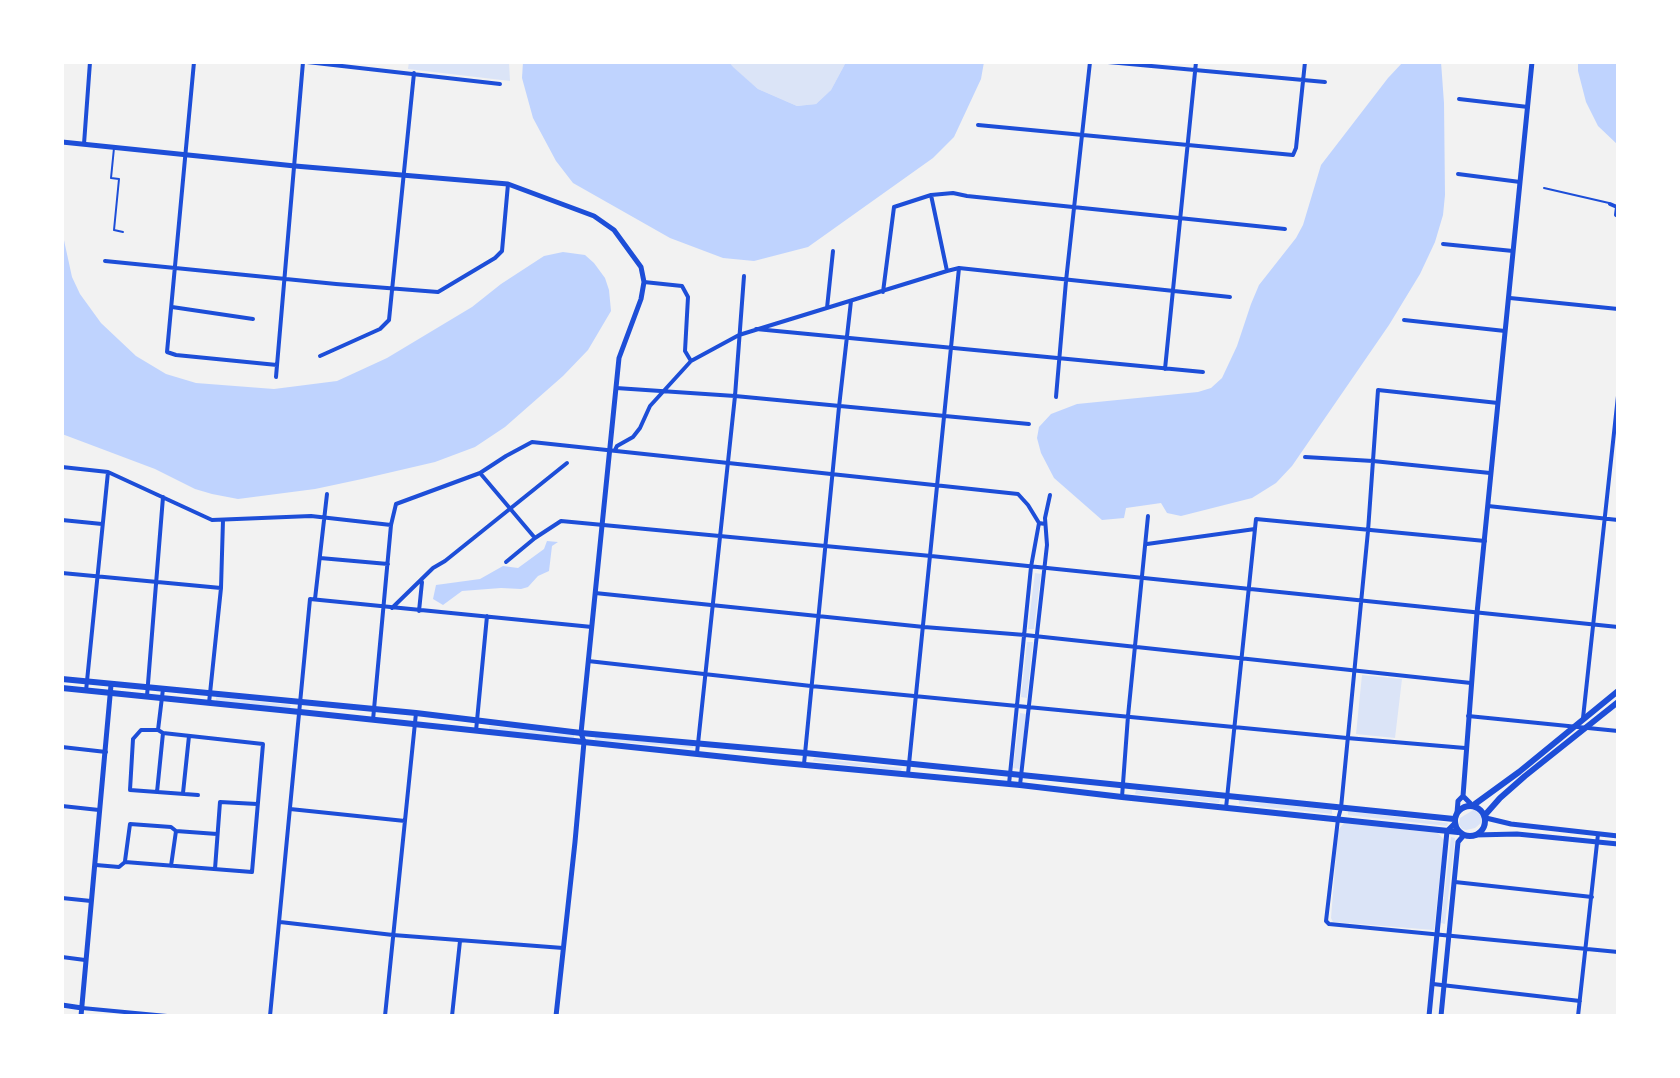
<!DOCTYPE html>
<html>
<head>
<meta charset="utf-8">
<style>
	body { margin:0 }
	#map { position:relative; width:1680px; height:1078px; overflow:hidden; background:#f2f2f2; font-family:Georgia,serif }
	canvas { display:block }
	.frame { position:absolute; inset:0; border:64px solid #fff; pointer-events:none }
</style>
</head>
<body>
<div id="map">
<canvas width="1680" height="1078"></canvas>
<div class="frame"></div>
</div>
<script>
const g = document.querySelector('canvas').getContext('2d');
g.lineJoin = 'round';
function fill(path, color) { g.fillStyle = color; g.fill(path, 'evenodd'); }
const shape = rows => new Path2D(rows.map(r => 'M' + r).join(''));
function stroke(path, color, width, dash) { g.strokeStyle = color; g.lineWidth = width; g.lineCap = dash ? 'butt' : 'round'; g.setLineDash(dash || []); g.stroke(path); }
fill(shape([
	[409,62,509,62,510,81,408,69],
	[729,62,846,62,831,90,816,104,797,106,758,89,732,67],
	[1035,573,1041,574,1034,629,1028,629],
	[1027,642,1033,642,1027,698,1021,697],
	[1362,675,1402,679,1395,738,1356,734],
	[216,697,291,705,290,708,216,701],
	[1020,713,1026,714,1020,769,1013,768],
	[489,726,574,734,574,738,489,730],
	[595,737,693,746,693,748,595,740],
	[814,758,902,768,901,771,813,761],
	[1136,790,1220,799,1219,803,1135,794],
	[1239,800,1332,810,1332,814,1239,804],
	[1475,809,1479,810,1483,818,1481,823,1475,828,1466,830,1462,829,1459,824,1460,818],
	[1348,811,1448,823,1447,826,1348,815],
	[1344,823,1438,833,1444,840,1434,930,1333,922,1331,918,1338,830],
	[1451,837,1455,838,1445,924,1441,923]
]), '#dbe4f7');
fill(shape([
	[523,62,729,62,733,67,758,89,797,106,816,104,831,90,846,62,984,62,981,79,954,137,933,158,808,247,754,261,723,258,670,238,573,183,556,161,533,118,522,78],
	[1403,62,1441,62,1444,103,1445,195,1443,215,1435,242,1420,274,1389,325,1292,466,1276,483,1252,498,1181,516,1167,513,1161,503,1126,508,1124,518,1102,520,1054,478,1041,453,1037,438,1039,427,1051,414,1077,404,1198,392,1211,388,1222,378,1237,346,1251,304,1259,285,1296,238,1303,225,1321,165,1388,78],
	[1578,62,1618,62,1618,145,1598,126,1586,102,1578,71],
	[62,231,72,277,80,294,101,323,136,356,166,374,196,383,274,389,337,381,387,358,472,307,501,284,544,256,563,252,585,255,594,263,605,278,609,290,611,311,588,350,563,376,505,427,475,447,435,462,362,479,315,489,238,499,212,494,195,489,155,469,62,434],
	[547,541,558,542,552,546,549,571,538,576,528,587,521,589,501,588,462,591,443,605,433,599,436,585,480,579,503,566,518,568,544,549]
]), '#bfd3fe');
stroke(shape([
	[114,148,111,178,119,179,114,230,123,232],
	[1544,188,1609,203]
]), '#1d4ed8', 2);
stroke(shape([
	[194,62,167,352,176,355,277,365],
	[307,62,500,84],
	[1108,62,1325,82],
	[1459,99,1528,107],
	[978,125,1293,155,1296,148,1305,62],
	[84,144,90,62],
	[1458,174,1520,182],
	[931,195,947,271],
	[1610,204,1617,207,1616,215,1618,216],
	[1443,244,1513,251],
	[105,261,336,284,438,292,495,258,502,251,508,184],
	[644,282,682,286,688,297,685,351,691,361],
	[883,292,894,207,931,195,953,193,967,196,1285,229],
	[1510,298,1618,309],
	[172,307,253,319],
	[827,308,833,251],
	[1404,320,1505,331],
	[756,329,1203,372],
	[320,356,380,329,389,320,414,73],
	[1165,369,1196,62],
	[276,377,303,62],
	[616,388,735,396,1029,424],
	[1056,397,1066,281,1090,62],
	[1498,403,1378,390,1368,531,1341,808,1338,819,1326,921,1329,924,1618,952],
	[615,450,617,446,633,437,640,428,650,406,691,361,739,335,947,271,959,268,1230,297],
	[1305,457,1373,461,1490,473],
	[62,467,108,472,212,520,311,516,391,525],
	[480,473,535,538],
	[1488,506,1618,520],
	[62,520,102,524],
	[1147,544,1255,529],
	[320,558,388,564],
	[506,562,535,538,561,521,931,556,1618,627],
	[62,573,221,588],
	[595,593,924,627,1025,635,1471,683],
	[315,599,327,494],
	[392,608,433,568,445,561,567,463],
	[419,611,422,582],
	[588,661,811,686,1347,738,1465,748],
	[86,691,108,472],
	[147,696,163,497],
	[209,703,221,588,223,520],
	[1468,716,1618,731],
	[1583,718,1618,396],
	[373,720,391,525,396,504,480,473,506,456,532,442,1018,494,1028,505,1039,523,1045,524],
	[158,730,163,689],
	[476,731,487,616],
	[62,747,106,752],
	[697,753,735,396,744,276],
	[804,764,839,407,851,301],
	[908,774,959,268],
	[1009,784,1031,567,1039,523],
	[1020,785,1047,545,1045,518,1050,495],
	[157,792,163,733],
	[183,793,189,736],
	[1122,797,1128,716,1148,516],
	[62,806,99,810],
	[1226,808,1256,519,1485,541],
	[290,809,405,821],
	[125,861,130,824,171,827,176,831,217,834],
	[96,865,119,867,125,862,252,872,263,744,163,733,158,730,141,730,133,739,130,790,198,795],
	[171,866,176,831],
	[215,869,220,802,257,804],
	[1455,882,1592,897],
	[62,898,91,901],
	[280,922,393,935,563,948],
	[62,957,85,960],
	[1433,984,1580,1001],
	[82,1008,167,1016],
	[270,1016,310,599,592,627],
	[385,1016,416,713],
	[452,1016,460,941],
	[1578,1016,1598,834]
]), '#1d4ed8', 4);
stroke(shape([
	[62,142,295,166,508,184,594,216,614,230,641,267,644,282,641,299,619,358,581,733,584,742],
	[1463,796,1471,804],
	[1457,813,1458,801,1463,796,1477,613,1532,62],
	[62,1005,82,1008],
	[81,1016,111,685]
]), '#1d4ed8', 5);
stroke(shape([
	[1486,818,1511,824,1618,836],
	[1475,835,1517,834,1618,844],
	[556,1016,575,842,584,742],
	[1429,1016,1447,831,1454,824],
	[1441,1016,1458,842,1464,835]
]), '#1d4ed8', 5);
stroke(shape([
	[62,679,416,713,581,733,805,753,1454,819],
	[62,688,300,712,773,762,1020,785,1122,797,1458,832],
	[1475,804,1519,772,1618,691],
	'1455 821a15 15 0 1 1 30 0a15 15 0 1 1-30 0Z',
	[1485,815,1500,798,1525,776,1618,702]
]), '#1d4ed8', 6);
</script>
</body>
</html>
